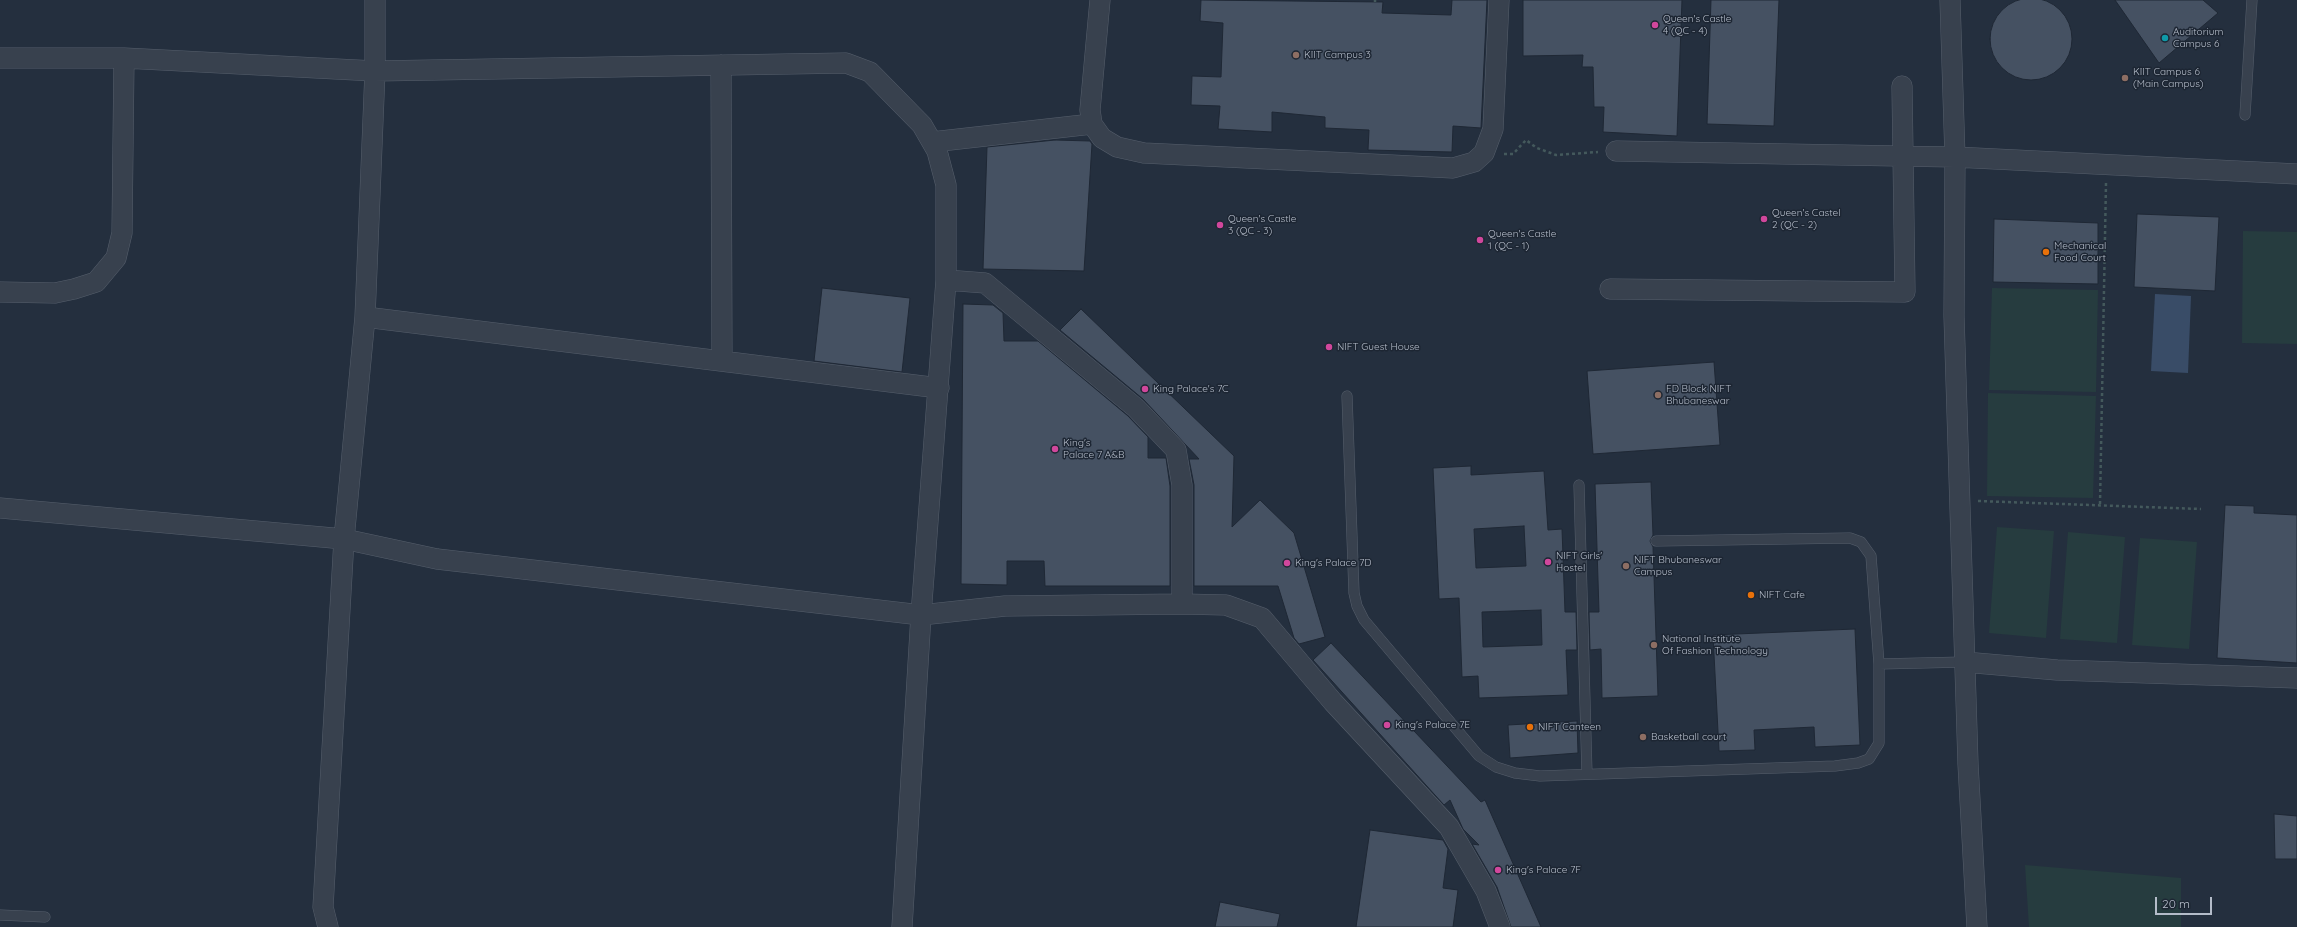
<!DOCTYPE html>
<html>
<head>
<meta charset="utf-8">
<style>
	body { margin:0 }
	#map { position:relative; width:2297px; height:927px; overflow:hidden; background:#242f3e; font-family:Quicksand,sans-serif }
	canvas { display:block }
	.scale { position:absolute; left:2155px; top:897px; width:57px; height:18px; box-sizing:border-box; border:2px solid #b4bcc9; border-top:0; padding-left:5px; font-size:12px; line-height:14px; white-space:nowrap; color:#b4bcc9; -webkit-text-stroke:3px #1d2633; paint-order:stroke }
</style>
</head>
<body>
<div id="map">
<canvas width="2297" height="927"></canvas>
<div class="scale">20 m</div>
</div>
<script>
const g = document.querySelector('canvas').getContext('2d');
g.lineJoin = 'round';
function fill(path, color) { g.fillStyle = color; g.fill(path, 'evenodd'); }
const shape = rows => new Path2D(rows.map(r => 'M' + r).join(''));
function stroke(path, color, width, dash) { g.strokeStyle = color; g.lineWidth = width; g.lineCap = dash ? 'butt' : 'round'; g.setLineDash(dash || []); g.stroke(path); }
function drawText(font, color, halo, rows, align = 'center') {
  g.font = font + ' Quicksand,sans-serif'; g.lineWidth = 3; g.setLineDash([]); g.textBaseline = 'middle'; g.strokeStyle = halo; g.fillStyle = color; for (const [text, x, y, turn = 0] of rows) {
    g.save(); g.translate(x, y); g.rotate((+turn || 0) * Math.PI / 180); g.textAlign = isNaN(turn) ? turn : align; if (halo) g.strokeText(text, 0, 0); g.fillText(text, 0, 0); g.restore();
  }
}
fill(shape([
	[2243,231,2297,232,2297,344,2242,343],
	[1992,288,2098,290,2096,392,1989,390],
	[1988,393,2096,396,2093,498,1987,496],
	[1997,527,2054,531,2046,638,1989,633],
	[2068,532,2125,537,2117,643,2060,639],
	[2140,538,2197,542,2189,649,2132,645],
	[2025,865,2181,878,2181,927,2029,927]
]), '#263c3f');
fill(shape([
	[2155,294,2191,296,2188,373,2151,371]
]), '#394c67');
const building = shape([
	'1990 39a41 41 0 1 1 82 0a41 41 0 1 1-82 0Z',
	[1201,0,1383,2,1382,13,1451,15,1452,0,1487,0,1481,128,1453,126,1452,152,1368,150,1369,130,1325,128,1325,117,1272,112,1272,132,1218,129,1220,106,1191,105,1192,76,1221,77,1223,23,1200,21,1201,0],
	[1523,0,1682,0,1677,136,1603,132,1604,107,1594,107,1593,67,1582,67,1583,55,1523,56,1523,0],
	[1711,0,1779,0,1774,126,1707,124,1711,0],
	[2115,0,2203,0,2218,13,2159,63,2115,0],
	[1055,140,1090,141,1092,144,1084,271,983,269,987,147,1055,140],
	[2137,214,2219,217,2215,291,2134,287,2137,214],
	[1994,219,2098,223,2098,284,1993,282,1994,219],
	[822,288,910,298,902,372,814,361,822,288],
	[963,304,993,305,1003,313,1004,341,1038,341,1128,416,1148,437,1148,458,1166,458,1170,486,1170,586,1045,586,1044,561,1007,561,1007,585,961,584,963,304],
	[1081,309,1234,456,1232,527,1260,500,1294,533,1325,637,1299,644,1294,638,1278,586,1194,586,1194,485,1189,459,1199,459,1143,399,1060,330,1081,309],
	[1714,362,1720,445,1593,454,1587,371,1714,362],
	[1471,466,1471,475,1544,471,1548,530,1562,529,1565,612,1576,612,1577,650,1566,650,1568,695,1479,698,1478,676,1462,677,1459,598,1439,599,1433,468,1471,466],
	[1524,526,1526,566,1476,568,1474,529,1524,526],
	[1541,610,1542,645,1483,647,1482,612,1541,610],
	[1651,482,1653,535,1650,541,1653,547,1658,696,1602,698,1601,649,1590,650,1589,612,1599,612,1595,484,1651,482],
	[2225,505,2254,506,2254,513,2297,515,2297,663,2217,658,2225,505],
	[1855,629,1860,745,1815,747,1814,727,1754,730,1755,750,1719,751,1713,635,1855,629],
	[1331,643,1481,802,1485,800,1541,927,1511,927,1497,887,1472,844,1479,845,1463,829,1450,800,1444,805,1313,660,1331,643],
	[1577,721,1578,753,1510,758,1508,725,1577,721],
	[2274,814,2297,816,2297,859,2275,859,2274,814],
	[1370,830,1443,840,1448,849,1443,888,1458,890,1453,927,1356,927,1370,830],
	[1220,902,1280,914,1277,927,1215,927,1220,902]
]);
fill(building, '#455162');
stroke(building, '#1f2835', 1);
const lane = shape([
	[2245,115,2252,0],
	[1347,396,1354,593,1357,606,1364,620,1479,756,1496,767,1515,773,1540,776,1835,766,1858,763,1869,759,1879,743,1879,664,1871,556,1861,542,1850,538,1656,541],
	[1579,485,1587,774],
	[1879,664,1964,662],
	[0,915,45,917]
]);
const street = shape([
	[1100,0,1090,110,1092,124,1102,138,1117,147,1144,153,1453,168,1474,162,1484,153,1493,129,1499,0],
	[1950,0,1955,157,1954,316,1968,764,1977,927],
	[0,58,124,58,375,71,846,63,870,72,922,125,937,151,946,185,946,280,921,615,902,927],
	[721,65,722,361],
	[932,142,1092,124],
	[1616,151,1955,157,2297,174],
	[946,280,985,283,1136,408,1176,450,1182,485,1182,604],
	[1610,289,1905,292,1902,86],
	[0,292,55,293,74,289,96,282,116,258,122,233,124,58],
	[365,317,939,388],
	[0,508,344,539,437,559,921,615,1005,606,1182,604,1226,605,1262,618,1333,702,1449,827,1486,891,1500,927],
	[1964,662,2057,670,2297,678],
	[328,927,323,907,344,539,365,317,375,71,375,0]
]);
stroke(lane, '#565f6c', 11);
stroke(street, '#565f6c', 21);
stroke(shape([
	[1375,2,1375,0],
	[1504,154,1513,154,1526,140,1537,148,1556,155,1598,152],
	[1978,501,2201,509],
	[2100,504,2106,183]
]), '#44595c', 2.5, [3, 3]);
stroke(lane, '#38414e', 10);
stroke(street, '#38414e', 20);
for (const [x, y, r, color] of [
	[1655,25,4,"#d1479c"],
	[2165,38,4,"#0f9aa8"],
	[1296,55,4,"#8d6e63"],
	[2125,78,4,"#8d6e63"],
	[1764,219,4,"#d1479c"],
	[1220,225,4,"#d1479c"],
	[1480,240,4,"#d1479c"],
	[2046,252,4,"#e8710a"],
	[1329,347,4,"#d1479c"],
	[1145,389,4,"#d1479c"],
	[1658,395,4,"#8d6e63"],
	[1055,449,4,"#d1479c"],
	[1548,562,4,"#d1479c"],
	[1287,563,4,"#d1479c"],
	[1626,566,4,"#8d6e63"],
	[1751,595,4,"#e8710a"],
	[1654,645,4,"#8d6e63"],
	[1387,725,4,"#d1479c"],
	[1530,727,4,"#e8710a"],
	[1643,737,4,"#8d6e63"],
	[1498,870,4,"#d1479c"]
]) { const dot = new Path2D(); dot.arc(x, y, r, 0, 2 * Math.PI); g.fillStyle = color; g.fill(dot); stroke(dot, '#1d2633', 1.5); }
drawText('10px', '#b4bcc9', '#1d2633', [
	["Queen's Castle",1663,19],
	["4 (QC - 4)",1663,31],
	["Auditorium",2173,32],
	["Campus 6",2173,44],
	["KIIT Campus 3",1304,55],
	["KIIT Campus 6",2133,72],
	["(Main Campus)",2133,84],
	["Queen's Castel",1772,213],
	["2 (QC - 2)",1772,225],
	["Queen's Castle",1228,219],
	["3 (QC - 3)",1228,231],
	["Queen's Castle",1488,234],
	["1 (QC - 1)",1488,246],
	["Mechanical",2054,246],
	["Food Court",2054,258],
	["NIFT Guest House",1337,347],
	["King Palace's 7C",1153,389],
	["FD Block NIFT",1666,389],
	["Bhubaneswar",1666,401],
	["King's",1063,443],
	["Palace 7 A&B",1063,455],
	["NIFT Girls'",1556,556],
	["Hostel",1556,568],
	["NIFT Bhubaneswar",1634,560],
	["Campus",1634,572],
	["King's Palace 7D",1295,563],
	["NIFT Cafe",1759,595],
	["National Institute",1662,639],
	["Of Fashion Technology",1662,651],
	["King's Palace 7E",1395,725],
	["NIFT Canteen",1538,727],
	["Basketball court",1651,737],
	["King's Palace 7F",1506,870]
], 'left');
</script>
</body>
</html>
